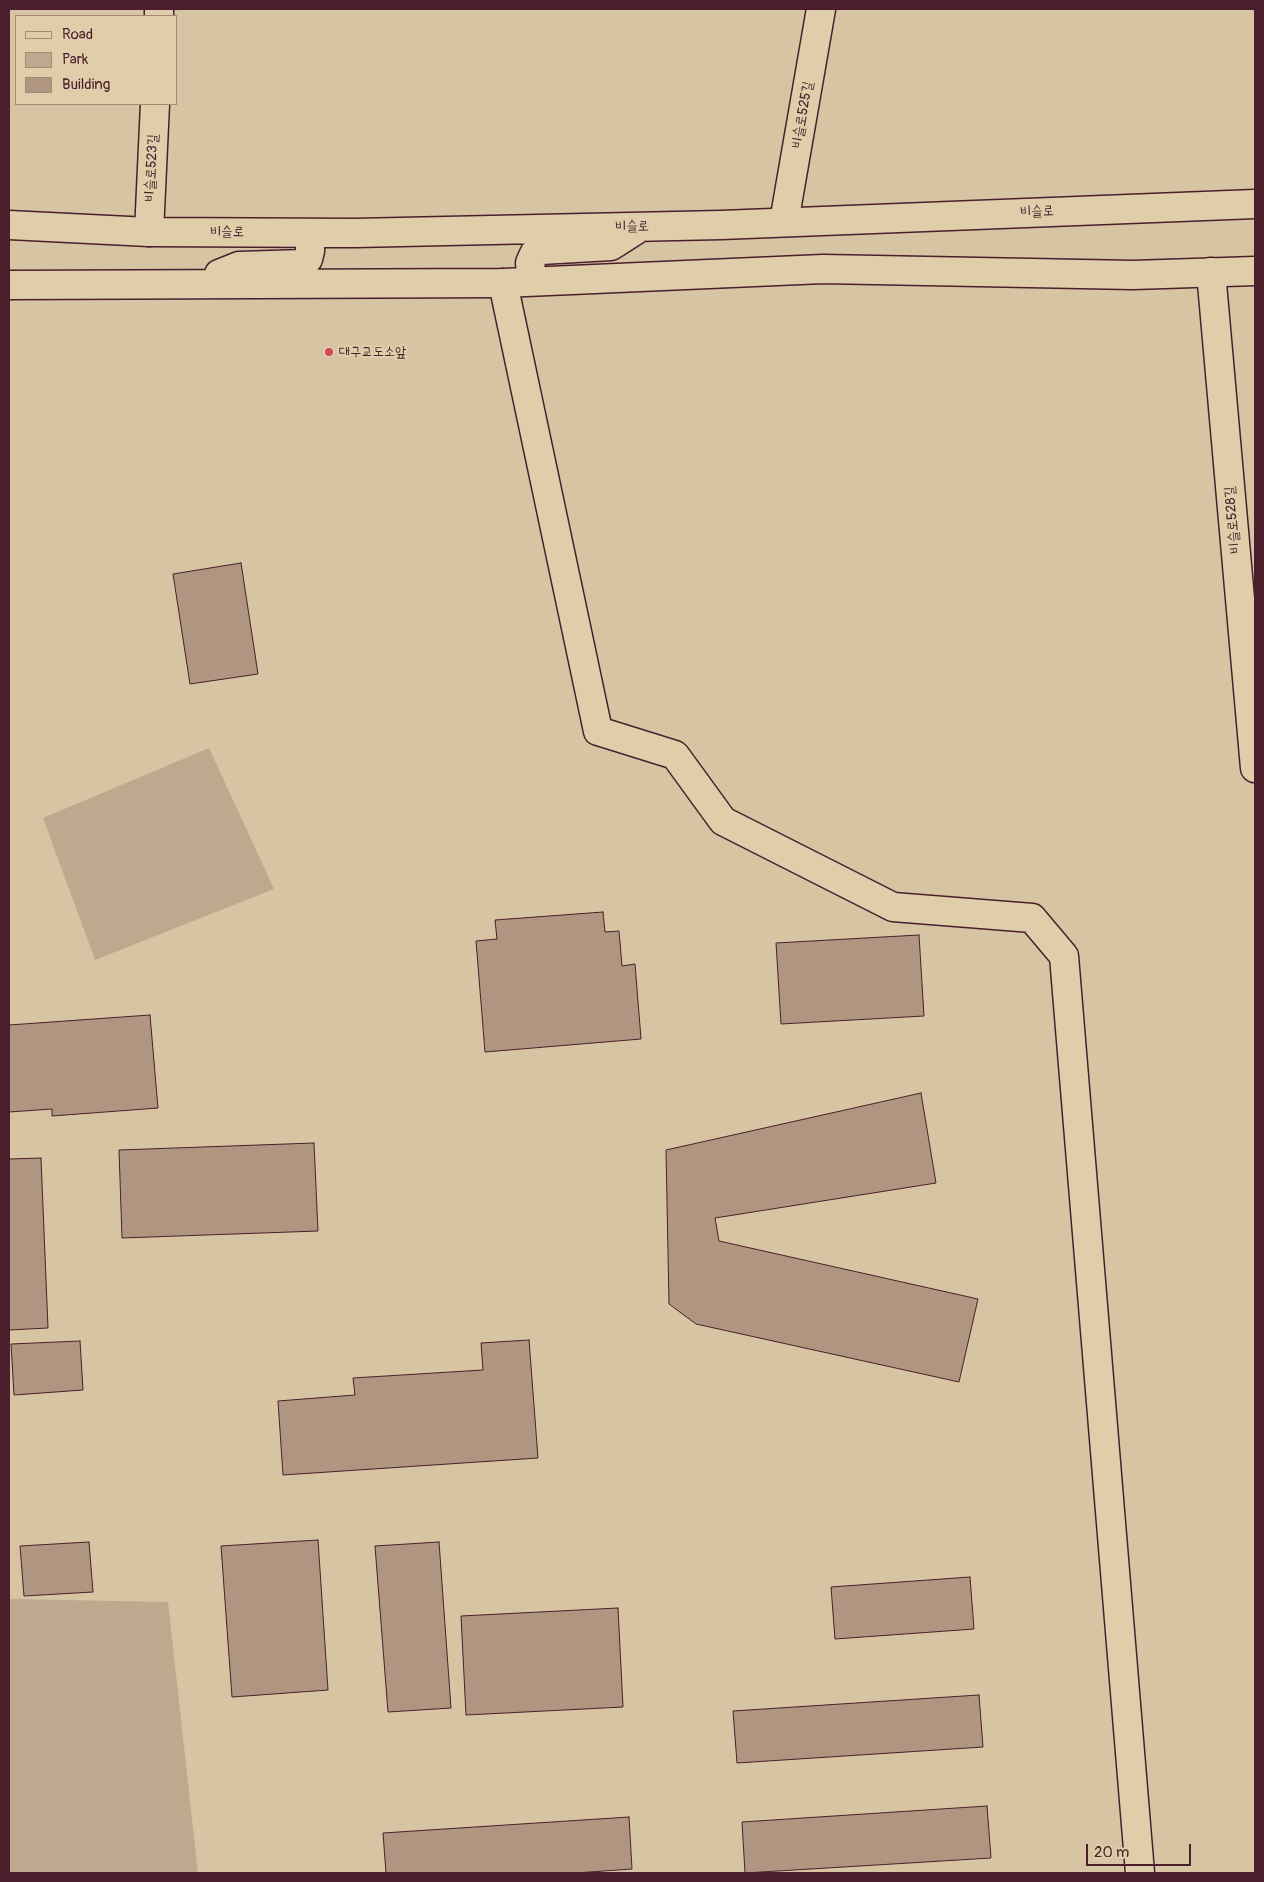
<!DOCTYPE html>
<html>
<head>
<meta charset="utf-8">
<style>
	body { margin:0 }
	#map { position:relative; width:1264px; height:1882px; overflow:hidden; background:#d7c4a3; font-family:Pangolin,sans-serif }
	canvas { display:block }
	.frame { position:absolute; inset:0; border:10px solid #4a1f2b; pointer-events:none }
	.legend { position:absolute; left:15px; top:15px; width:162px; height:90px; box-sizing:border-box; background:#e0ceab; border:1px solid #a48878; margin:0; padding:6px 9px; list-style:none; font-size:15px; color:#4a1f2b }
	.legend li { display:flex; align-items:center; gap:10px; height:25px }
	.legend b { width:25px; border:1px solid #a48878 }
	.scale { position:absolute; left:1086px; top:1844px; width:105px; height:22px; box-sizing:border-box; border:2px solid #4a1f2b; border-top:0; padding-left:6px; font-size:15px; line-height:18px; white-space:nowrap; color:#4a1f2b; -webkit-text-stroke:4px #e0ceab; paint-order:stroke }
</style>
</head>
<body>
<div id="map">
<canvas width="1264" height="1882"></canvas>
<div class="frame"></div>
<ul class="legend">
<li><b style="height:6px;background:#e0ceab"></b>Road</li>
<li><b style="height:14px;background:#c0a88f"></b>Park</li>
<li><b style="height:14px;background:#b09581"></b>Building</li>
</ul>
<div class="scale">20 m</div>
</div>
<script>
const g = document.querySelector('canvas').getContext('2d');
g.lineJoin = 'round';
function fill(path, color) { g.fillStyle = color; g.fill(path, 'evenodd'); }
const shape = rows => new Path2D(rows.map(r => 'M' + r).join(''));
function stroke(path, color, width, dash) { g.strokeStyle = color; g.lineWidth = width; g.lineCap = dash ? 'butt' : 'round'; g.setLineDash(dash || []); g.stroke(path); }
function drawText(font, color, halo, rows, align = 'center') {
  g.font = font + ' Pangolin,"Poor Story",sans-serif'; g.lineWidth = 4; g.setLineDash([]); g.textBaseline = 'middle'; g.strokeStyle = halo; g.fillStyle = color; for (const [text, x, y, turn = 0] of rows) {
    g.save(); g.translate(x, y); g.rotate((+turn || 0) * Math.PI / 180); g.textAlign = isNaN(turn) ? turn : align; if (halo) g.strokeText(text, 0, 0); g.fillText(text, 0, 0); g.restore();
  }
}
fill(shape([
	[209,748,274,889,95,960,43,818],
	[9,1599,168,1602,198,1873,9,1873]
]), '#c0a88f');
const building = shape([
	[241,563,258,674,190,684,173,574,241,563],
	[603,912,605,932,619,931,622,966,635,964,641,1039,485,1052,476,941,497,939,495,920,603,912],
	[919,935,924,1016,781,1024,776,943,919,935],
	[150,1015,158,1108,52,1116,52,1109,9,1112,9,1025,150,1015],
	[921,1093,936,1183,715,1218,719,1241,978,1299,959,1382,696,1324,669,1304,666,1150,921,1093],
	[314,1143,318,1231,122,1238,119,1150,314,1143],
	[41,1158,48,1328,9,1330,9,1159,41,1158],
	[529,1340,538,1458,283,1475,278,1401,355,1395,353,1378,483,1370,481,1343,529,1340],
	[80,1341,83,1390,14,1395,11,1344,80,1341],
	[318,1540,328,1690,232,1697,221,1546,318,1540],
	[89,1542,93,1592,24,1596,20,1546,89,1542],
	[439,1542,451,1708,388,1712,375,1546,439,1542],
	[970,1577,974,1629,835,1639,831,1587,970,1577],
	[618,1608,623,1707,466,1715,461,1616,618,1608],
	[979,1695,983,1747,737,1763,733,1711,979,1695],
	[987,1806,991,1858,745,1873,742,1822,987,1806],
	[629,1817,632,1869,576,1873,386,1873,383,1833,629,1817]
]);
fill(building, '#b09581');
stroke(building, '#4a1f2b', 1);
const minor = shape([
	[159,16,159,9],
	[784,222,821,9],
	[149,232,155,104],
	[1211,272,1255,768],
	[503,283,598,731,675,755,723,821,893,907,1032,918,1064,956,1140,1873]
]);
const primary = shape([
	[9,225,149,232,355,233,721,225,1255,204],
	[219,274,239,266,303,264,308,259,310,251,310,233],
	[532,281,530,263,534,254,541,250,611,246,636,230],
	[9,285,503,283,823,269,1133,275,1255,271]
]);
stroke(minor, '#4a1f2b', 31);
stroke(primary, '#4a1f2b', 31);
stroke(minor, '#e0ceab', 28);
stroke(primary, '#e0ceab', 28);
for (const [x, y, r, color] of [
	[329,352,5,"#d1495b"]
]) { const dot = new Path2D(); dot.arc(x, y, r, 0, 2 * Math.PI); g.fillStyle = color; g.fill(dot); stroke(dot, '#e0ceab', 2); }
drawText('14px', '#4a1f2b', '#e0ceab', [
	["비슬로525길",803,115,-80],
	["비슬로523길",152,168,-87],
	["비슬로",1037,212,-2],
	["비슬로",632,227,-1],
	["비슬로",227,232],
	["비슬로528길",1233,520,-95]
]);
drawText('14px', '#4a1f2b', '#e0ceab', [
	["대구교도소앞",339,352]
], 'left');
</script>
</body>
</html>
